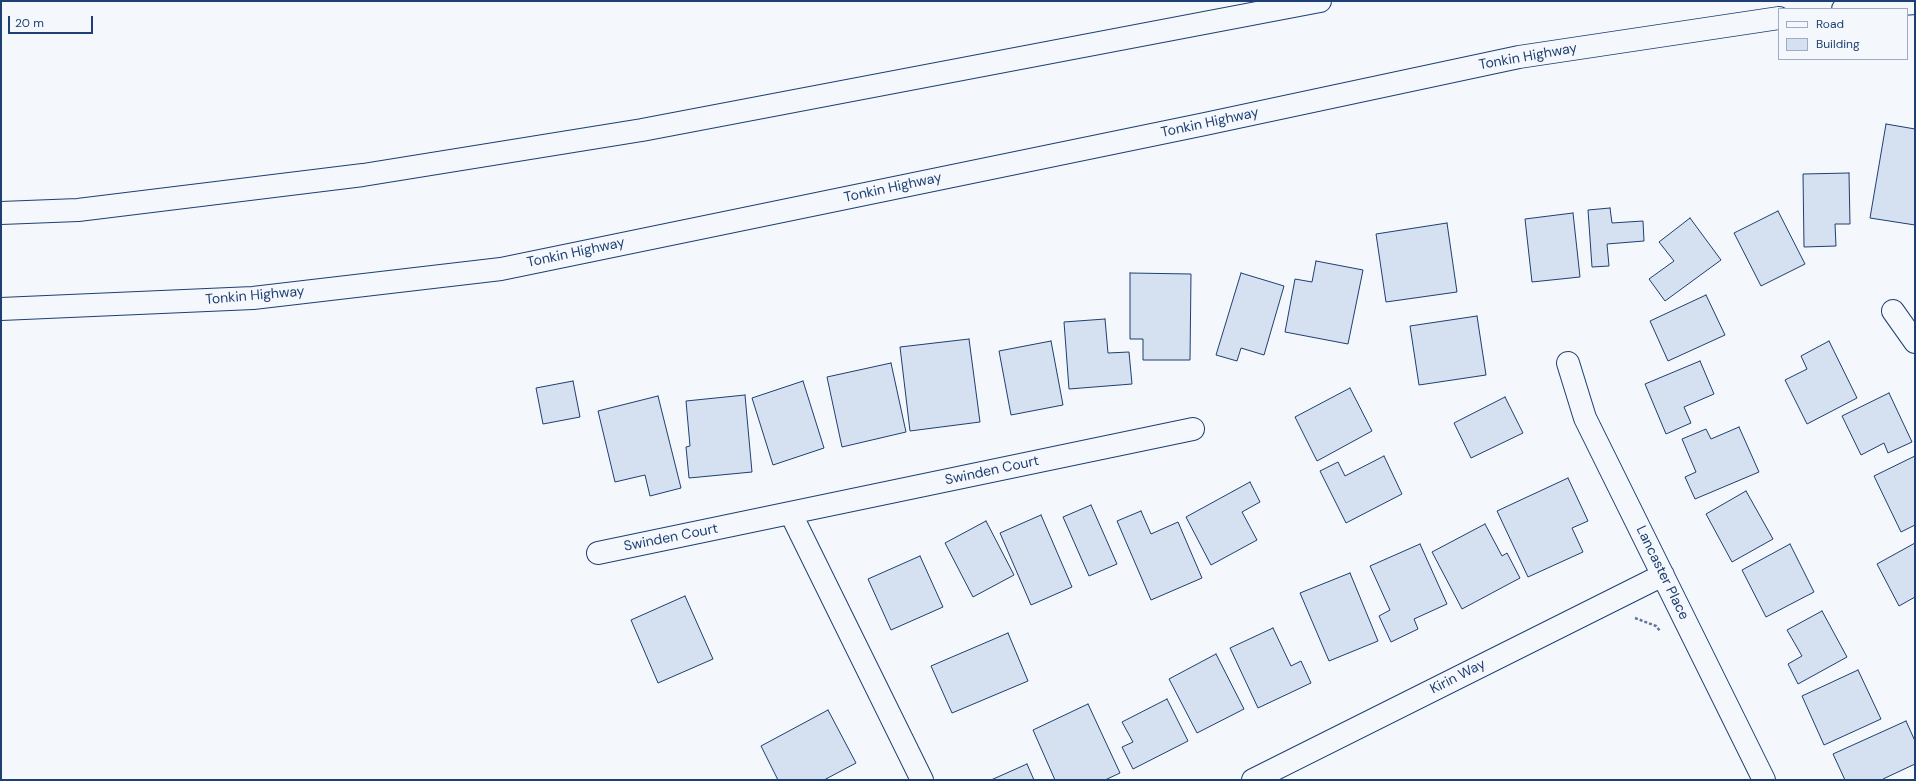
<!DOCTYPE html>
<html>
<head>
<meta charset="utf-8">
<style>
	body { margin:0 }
	#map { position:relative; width:1916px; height:781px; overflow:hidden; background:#f4f7fb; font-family:"DM Sans",sans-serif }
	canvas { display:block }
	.frame { position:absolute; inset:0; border:2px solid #1d3f73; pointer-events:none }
	.legend { position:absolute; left:1778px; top:8px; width:130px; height:52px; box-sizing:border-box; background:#f4f7fb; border:1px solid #9eadc5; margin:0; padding:5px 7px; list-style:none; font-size:12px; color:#1d3f73 }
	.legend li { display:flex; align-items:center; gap:8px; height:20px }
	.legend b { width:20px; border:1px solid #9eadc5 }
	.scale { position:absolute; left:8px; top:16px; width:85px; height:18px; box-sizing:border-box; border:2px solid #1d3f73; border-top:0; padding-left:5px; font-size:12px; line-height:14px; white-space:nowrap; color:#1d3f73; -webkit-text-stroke:3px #f4f7fb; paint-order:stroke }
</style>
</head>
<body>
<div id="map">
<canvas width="1916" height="781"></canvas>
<div class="frame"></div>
<ul class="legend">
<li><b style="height:5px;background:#f4f7fb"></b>Road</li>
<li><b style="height:11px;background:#d5e0f0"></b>Building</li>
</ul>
<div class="scale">20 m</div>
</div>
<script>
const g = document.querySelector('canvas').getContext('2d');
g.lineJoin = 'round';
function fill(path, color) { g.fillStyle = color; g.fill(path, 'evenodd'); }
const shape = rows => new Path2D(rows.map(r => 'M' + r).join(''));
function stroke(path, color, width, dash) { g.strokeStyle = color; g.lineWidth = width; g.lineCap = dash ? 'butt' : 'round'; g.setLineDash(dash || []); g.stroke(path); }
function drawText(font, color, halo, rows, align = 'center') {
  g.font = font + ' "DM Sans",sans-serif'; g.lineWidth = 3; g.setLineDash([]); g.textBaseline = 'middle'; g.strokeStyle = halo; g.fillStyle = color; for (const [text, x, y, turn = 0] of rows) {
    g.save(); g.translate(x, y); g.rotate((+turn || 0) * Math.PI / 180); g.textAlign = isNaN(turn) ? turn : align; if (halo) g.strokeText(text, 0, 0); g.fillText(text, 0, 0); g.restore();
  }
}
const building = shape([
	[1886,124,1915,129,1915,225,1870,218,1886,124],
	[1849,173,1850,224,1835,224,1836,246,1804,247,1803,174,1849,173],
	[1610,208,1612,223,1643,221,1644,241,1607,244,1609,266,1592,267,1588,210,1610,208],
	[1778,211,1805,264,1761,286,1734,233,1778,211],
	[1573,213,1580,277,1532,282,1525,219,1573,213],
	[1690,218,1721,260,1665,301,1649,279,1674,261,1659,242,1690,218],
	[1447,223,1457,292,1386,302,1376,234,1447,223],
	[1316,261,1363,270,1348,344,1285,332,1295,279,1312,282,1316,261],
	[1130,273,1191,274,1190,360,1143,360,1143,339,1130,339,1130,273],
	[1241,273,1284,286,1264,355,1241,348,1237,361,1216,355,1241,273],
	[1706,295,1725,335,1668,361,1650,321,1706,295],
	[1477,316,1486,375,1419,385,1410,326,1477,316],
	[1105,319,1108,353,1129,352,1132,384,1069,389,1064,322,1105,319],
	[969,339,980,422,910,431,900,347,969,339],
	[1051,341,1063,405,1011,415,999,351,1051,341],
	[1829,341,1857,398,1807,424,1785,380,1807,369,1801,356,1829,341],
	[1700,361,1714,394,1684,407,1691,423,1666,434,1645,384,1700,361],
	[891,363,906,432,842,447,827,377,891,363],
	[573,381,580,417,543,424,536,388,573,381],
	[803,381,824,448,773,465,752,398,803,381],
	[1350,388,1372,431,1317,461,1295,417,1350,388],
	[1889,393,1912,442,1888,453,1884,443,1861,455,1842,416,1889,393],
	[745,395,752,472,689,478,686,447,690,446,686,401,745,395],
	[658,396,681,488,650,496,645,475,615,482,598,411,658,396],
	[1505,397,1523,433,1471,458,1454,423,1505,397],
	[1739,427,1759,472,1695,499,1685,477,1696,472,1682,439,1706,429,1711,439,1739,427],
	[1384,456,1402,494,1346,523,1320,471,1338,462,1345,476,1384,456],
	[1915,456,1915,525,1901,532,1874,476,1915,456],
	[1568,478,1588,521,1572,528,1583,552,1528,577,1497,511,1568,478],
	[1250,482,1260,502,1242,512,1257,540,1211,565,1186,517,1250,482],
	[1746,491,1773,539,1732,562,1706,514,1746,491],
	[1091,505,1117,564,1089,576,1063,517,1091,505],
	[1141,511,1151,534,1178,522,1202,578,1151,600,1117,521,1141,511],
	[1041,515,1072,587,1031,605,1000,533,1041,515],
	[986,521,1014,575,973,597,945,543,986,521],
	[1485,524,1502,556,1507,553,1520,578,1462,609,1432,552,1485,524],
	[1915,543,1915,597,1899,606,1877,564,1915,543],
	[1420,544,1447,604,1414,619,1418,629,1391,642,1379,616,1390,610,1370,566,1420,544],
	[1790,544,1814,592,1766,617,1742,570,1790,544],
	[920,556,943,607,891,630,868,579,920,556],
	[1350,573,1378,641,1329,661,1300,593,1350,573],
	[685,596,713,659,658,683,631,620,685,596],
	[1822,611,1847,657,1798,684,1788,664,1802,656,1787,630,1822,611],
	[1273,628,1291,666,1301,661,1311,683,1258,708,1230,648,1273,628],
	[1008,633,1028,681,952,713,931,666,1008,633],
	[1216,654,1244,709,1197,733,1169,679,1216,654],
	[1858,670,1881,719,1824,745,1802,696,1858,670],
	[1167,699,1188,741,1133,769,1122,747,1133,742,1122,722,1167,699],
	[1088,704,1120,773,1105,780,1055,780,1033,730,1088,704],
	[828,710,856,763,824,780,778,780,761,746,828,710],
	[1906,721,1915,741,1915,764,1883,779,1884,780,1845,780,1833,754,1906,721],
	[1027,764,1034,780,991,780,1027,764]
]);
fill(building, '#d5e0f0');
stroke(building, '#1d3f73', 1);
const street = shape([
	[1893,311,1915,342],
	[1568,363,1585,418,1764,780],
	[791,514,922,780],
	[598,553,1193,429],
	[1253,780,1663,575]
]);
const highway = shape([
	[1843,9,1915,3],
	[1,213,78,210,363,175,642,130,1320,1],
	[1,309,253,298,501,269,1205,124,1519,57,1779,18]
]);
stroke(street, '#1d3f73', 24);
stroke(highway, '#1d3f73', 24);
stroke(shape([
	[1635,618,1656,626,1660,631]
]), '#5e769c', 2.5, [3, 2]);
stroke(street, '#f4f7fb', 22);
stroke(highway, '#f4f7fb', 22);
drawText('14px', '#1d3f73', '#f4f7fb', [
	["Tonkin Highway",1528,57,-10],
	["Tonkin Highway",1210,123,-12],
	["Tonkin Highway",893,188,-12],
	["Tonkin Highway",576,253,-12],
	["Tonkin Highway",255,296,-5],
	["Swinden Court",992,471,-12],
	["Swinden Court",671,538,-11],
	["Lancaster Place",1662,573,64],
	["Kirin Way",1458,677,-27]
]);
</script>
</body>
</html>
